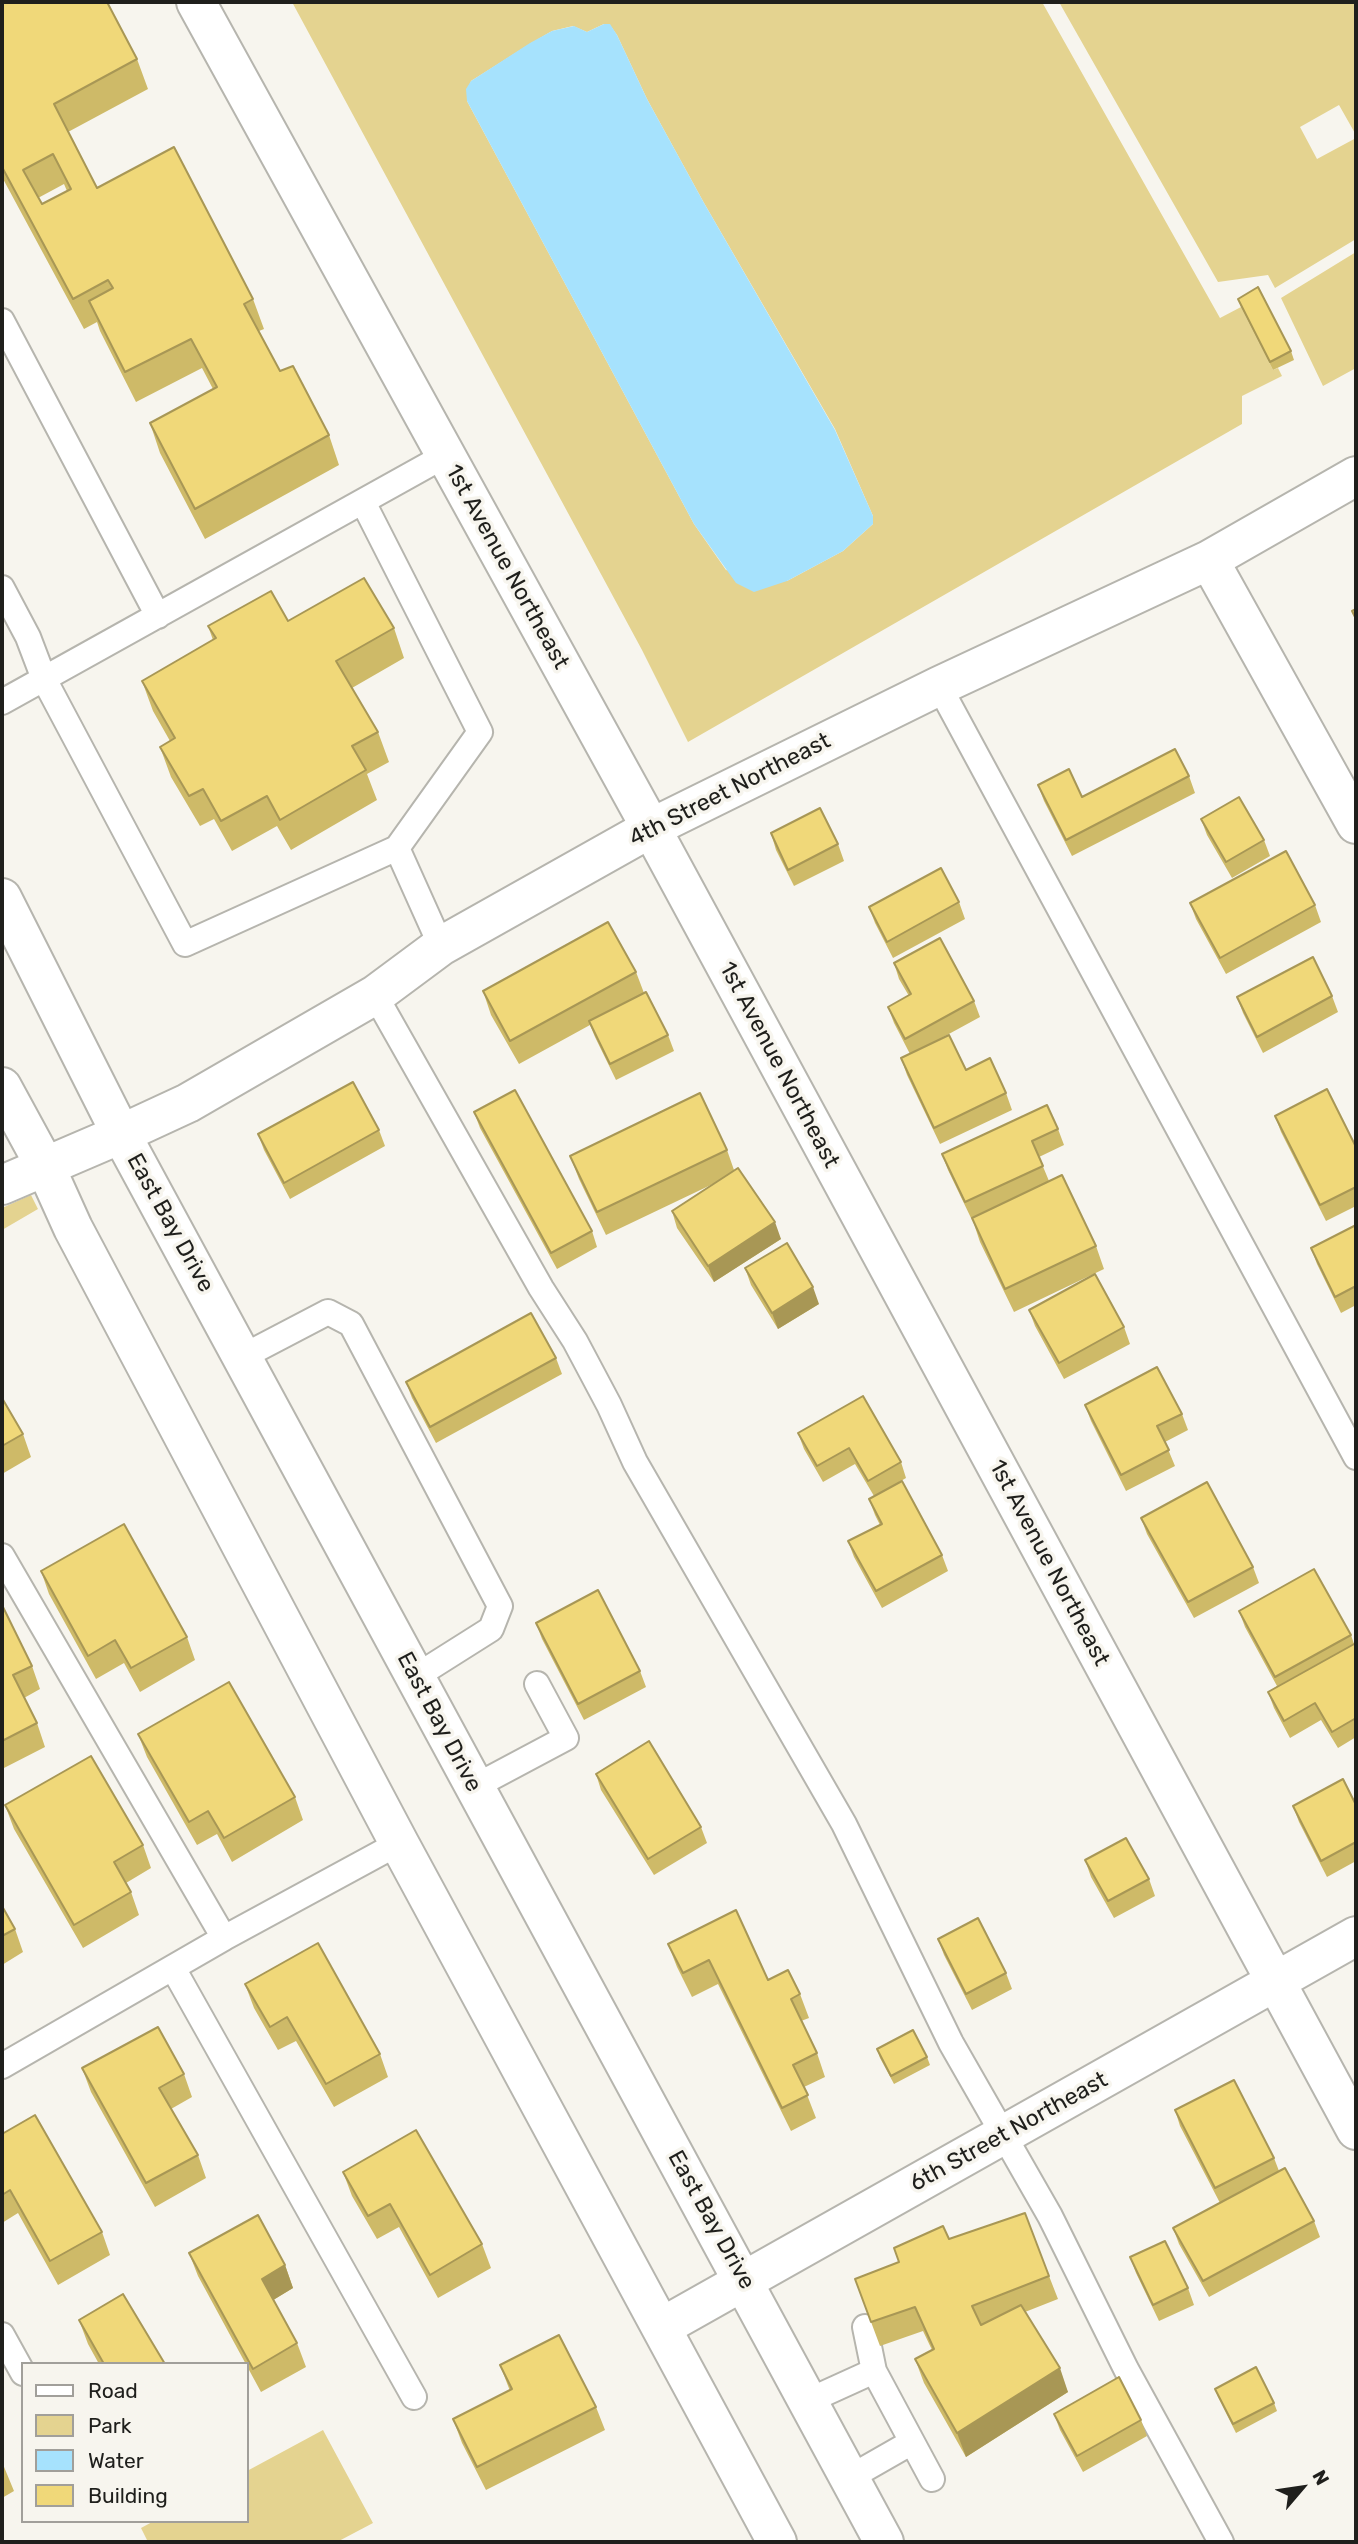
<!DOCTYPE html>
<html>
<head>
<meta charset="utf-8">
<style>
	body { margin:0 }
	#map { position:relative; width:1358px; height:2544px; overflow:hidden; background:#f7f5ee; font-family:Rubik,sans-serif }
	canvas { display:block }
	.frame { position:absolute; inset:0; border:4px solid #1f1f1c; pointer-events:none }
	.legend { position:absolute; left:21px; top:2362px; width:228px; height:161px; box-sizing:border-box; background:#f7f5ee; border:2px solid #a19f9a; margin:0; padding:9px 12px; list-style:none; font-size:21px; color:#1f1f1c }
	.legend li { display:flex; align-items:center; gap:14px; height:35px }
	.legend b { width:35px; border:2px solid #a19f9a }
	.north { position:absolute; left:1267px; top:2453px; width:70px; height:70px; -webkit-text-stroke:5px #f7f5ee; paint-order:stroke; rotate:61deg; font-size:19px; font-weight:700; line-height:28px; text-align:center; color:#1f1f1c }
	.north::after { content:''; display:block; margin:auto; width:24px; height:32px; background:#1f1f1c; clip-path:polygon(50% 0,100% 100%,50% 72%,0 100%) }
</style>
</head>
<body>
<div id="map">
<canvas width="1358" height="2544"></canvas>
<div class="frame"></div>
<ul class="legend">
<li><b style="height:9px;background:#fff"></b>Road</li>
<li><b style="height:19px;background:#e4d390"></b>Park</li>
<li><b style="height:19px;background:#a6e2fd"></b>Water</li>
<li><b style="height:19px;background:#f0d879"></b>Building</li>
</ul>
<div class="north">N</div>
</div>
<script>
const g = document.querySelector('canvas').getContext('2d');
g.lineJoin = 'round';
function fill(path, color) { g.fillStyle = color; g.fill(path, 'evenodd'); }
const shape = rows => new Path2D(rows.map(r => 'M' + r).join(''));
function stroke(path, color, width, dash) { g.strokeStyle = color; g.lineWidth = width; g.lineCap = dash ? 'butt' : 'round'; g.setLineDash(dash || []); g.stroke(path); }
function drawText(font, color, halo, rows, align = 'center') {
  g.font = font + ' Rubik,sans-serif'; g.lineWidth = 7; g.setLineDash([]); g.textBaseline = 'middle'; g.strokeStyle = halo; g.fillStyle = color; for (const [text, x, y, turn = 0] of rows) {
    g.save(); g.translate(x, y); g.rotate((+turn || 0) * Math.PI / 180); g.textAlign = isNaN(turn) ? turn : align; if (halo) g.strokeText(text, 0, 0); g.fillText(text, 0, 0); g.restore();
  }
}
fill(shape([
	[292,2,1042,2,1220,318,1241,307,1273,370,1278,368,1282,376,1242,396,1242,424,688,742,642,650],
	[604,24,609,24,617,35,647,99,704,203,835,429,873,516,873,524,843,551,787,581,726,570,694,524,467,101,471,81,530,44,552,31,573,26,587,32],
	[1059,2,1356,2,1356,135,1339,105,1300,127,1317,159,1356,138,1356,239,1275,288,1268,275,1218,282],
	[1356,252,1356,368,1323,386,1281,298],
	[31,1195,38,1209,2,1230,2,1208],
	[323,2430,373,2523,337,2542,148,2542,141,2528,154,2521,247,2521,247,2471]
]), '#e4d390');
fill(shape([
	[604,24,610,24,617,35,647,99,704,203,835,430,873,516,873,524,843,551,787,581,754,592,736,583,694,524,467,101,466,89,471,81,530,43,552,31,574,26,587,32]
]), '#a6e2fd');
const service = shape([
	[2,321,158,616],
	[363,502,480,732,397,848,441,946],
	[2,588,28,637,44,679,185,944,397,848],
	[939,686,1356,1457],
	[2,702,446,455],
	[375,995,541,1288,575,1341,609,1405,635,1462,844,1824,951,2043,1050,2216,1126,2369,1221,2542],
	[242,1357,328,1312,351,1324,500,1606,491,1629,415,1677],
	[2,1556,224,1938,399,1843],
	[474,1787,566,1738,537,1684],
	[173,1968,414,2397],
	[2,2066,224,1938],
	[865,2327,874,2371,932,2479],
	[2,2335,23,2373],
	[808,2401,874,2371],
	[849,2478,912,2442]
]);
const minor = shape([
	[196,2,651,828,1356,2130],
	[1209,560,1356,824],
	[121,1134,188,1103,375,995,441,946,651,828,939,686,1209,560,1356,476],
	[662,2327,1356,1936]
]);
const tertiary = shape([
	[2,1185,121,1134]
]);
const primary = shape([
	[2,898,121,1134,884,2542],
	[2,1087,45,1166,73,1228,399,1843,777,2542]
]);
stroke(service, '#b6b5ae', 28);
stroke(minor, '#b6b5ae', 42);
stroke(tertiary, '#b6b5ae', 42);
stroke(primary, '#b6b5ae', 42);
stroke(service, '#fff', 24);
stroke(minor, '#fff', 38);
stroke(tertiary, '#fff', 38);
stroke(primary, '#fff', 38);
fill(shape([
	[2,2,137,59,148,89,68,132,97,188,253,299,264,329,259,331,280,371,329,435,339,465,205,539,160,453,150,423,213,389,202,368,136,402,100,331,97,322,84,329,2,177],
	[64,184,67,191,42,204,38,198],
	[1238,299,1291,351,1294,360,1273,370,1241,307],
	[288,621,394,628,404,658,352,688,378,732,389,762,367,774,377,800,291,850,277,826,232,851,214,819,200,826,171,777,160,747,170,741,153,711,142,681,213,640,208,626],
	[1189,776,1195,793,1072,856,1044,801,1038,785,1082,797],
	[1201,819,1264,840,1270,856,1232,878,1207,835],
	[771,833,838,844,844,861,794,886,776,850],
	[959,902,965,919,893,958,875,923,869,907],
	[1190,903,1315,905,1321,922,1226,974,1196,919],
	[894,963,974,1001,980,1017,936,1041,966,1070,1006,1093,1012,1110,940,1144,907,1075,901,1058,910,1054,894,1023,888,1007,909,996,899,979],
	[636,972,644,993,668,1035,674,1051,616,1080,595,1037,590,1025,519,1064,491,1015,483,991],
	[1332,996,1338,1012,1263,1053,1243,1013,1237,997],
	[474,1112,592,1231,597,1247,557,1269,480,1128],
	[1275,1116,1356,1147,1356,1206,1326,1221,1281,1132],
	[1058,1129,1064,1145,1039,1157,1049,1181,1096,1246,1104,1269,1014,1312,980,1242,972,1218,998,1206,971,1218,948,1170,942,1154],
	[379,1130,385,1146,290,1199,264,1150,258,1134],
	[727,1150,734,1170,781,1239,714,1282,677,1228,672,1211,715,1183,606,1235,579,1179,570,1156],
	[1356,1225,1356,1305,1341,1313,1317,1264,1311,1248],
	[745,1268,819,1304,778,1329,751,1285],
	[1029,1310,1124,1327,1130,1344,1064,1379,1035,1326],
	[556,1358,562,1374,436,1443,412,1398,406,1382],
	[2,1398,23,1434,31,1457,2,1474],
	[1085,1405,1182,1414,1188,1430,1165,1442,1175,1466,1126,1491,1091,1421],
	[798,1433,901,1462,906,1478,899,1482,942,1555,948,1571,882,1608,854,1557,848,1541,880,1525,875,1515,869,1499,874,1496,855,1464,823,1482,804,1449],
	[1141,1518,1253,1567,1259,1583,1194,1618,1147,1534],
	[41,1571,187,1637,195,1660,140,1692,124,1663,96,1679,49,1594],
	[2,1605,32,1666,40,1689,24,1698,37,1723,45,1747,2,1769],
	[1239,1611,1351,1635,1354,1644,1356,1643,1356,1737,1338,1748,1321,1720,1290,1738,1274,1708,1268,1692,1277,1686,1245,1627],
	[536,1623,640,1671,646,1687,584,1720,542,1639],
	[138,1734,295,1797,303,1820,232,1862,217,1834,197,1845,147,1757],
	[596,1774,701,1827,707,1843,654,1875,601,1790],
	[5,1805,143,1845,151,1868,126,1883,131,1892,139,1915,83,1948,14,1829],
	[1356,1805,1356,1861,1327,1877,1299,1822,1293,1806],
	[1085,1860,1149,1879,1155,1896,1114,1918,1091,1877],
	[2,1906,15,1929,23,1952,2,1965],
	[938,1939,1006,1973,1012,1989,972,2010,944,1955],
	[668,1944,768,1980,800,1994,809,2018,801,2021,817,2053,825,2077,804,2087,816,2118,791,2131,718,1984,692,1997,677,1967],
	[245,1984,380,2054,388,2077,334,2107,296,2041,278,2050,254,2008],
	[877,2049,927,2057,930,2065,894,2084,880,2058],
	[82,2068,184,2074,192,2097,171,2109,198,2155,206,2178,155,2207,91,2092],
	[1175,2110,1274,2158,1279,2171,1314,2221,1320,2237,1209,2297,1179,2244,1173,2228,1220,2203,1180,2126],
	[2,2134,102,2232,110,2255,58,2285,18,2213,2,2223],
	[343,2172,482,2244,491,2268,438,2298,399,2227,377,2239,352,2196],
	[949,2239,1049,2276,1058,2299,1025,2312,1068,2392,966,2457,924,2383,915,2359,932,2350,923,2331,880,2346,855,2279,899,2262],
	[189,2253,285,2265,293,2288,273,2300,297,2343,306,2367,261,2392,198,2276],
	[1130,2257,1188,2288,1194,2305,1159,2321,1136,2273],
	[79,2320,165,2364,99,2364,88,2344],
	[500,2365,596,2407,605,2430,486,2490,462,2443,453,2419,510,2391],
	[1215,2389,1274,2403,1277,2411,1236,2433,1218,2397],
	[1054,2414,1141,2420,1147,2436,1083,2472,1060,2430],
	[2,2462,14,2491,2,2498]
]), '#ceba68');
fill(shape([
	[775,1222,781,1239,714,1282,708,1266],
	[813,1287,819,1304,778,1329,772,1313],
	[285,2265,293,2288,270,2302,262,2279],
	[1060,2368,1068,2392,966,2457,957,2433]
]), '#a89755');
const building = shape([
	[2,2,107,2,137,59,54,104,97,188,174,147,253,299,244,304,280,371,293,366,329,435,195,509,150,423,217,387,191,339,125,372,89,301,113,288,108,280,73,299,2,167,2,2],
	[53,154,71,189,42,204,23,170,53,154],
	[1258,287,1291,351,1270,362,1238,299,1258,287],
	[364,578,394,628,336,661,378,732,352,746,366,770,280,820,267,796,221,821,203,789,189,796,160,747,175,738,142,681,216,638,208,626,271,591,288,621,364,578],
	[1356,609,1356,619,1352,611,1356,609],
	[1175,749,1189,776,1066,840,1038,785,1069,769,1082,797,1175,749],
	[1239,797,1264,840,1226,862,1201,819,1239,797],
	[820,808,838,844,788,870,771,833,820,808],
	[1286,851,1315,905,1220,958,1190,903,1286,851],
	[941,868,959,902,887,942,869,907,941,868],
	[608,922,636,972,510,1041,483,991,608,922],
	[940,938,974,1001,905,1039,888,1007,911,994,894,963,940,938],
	[1313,957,1332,996,1257,1037,1237,997,1313,957],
	[646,992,668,1035,610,1064,589,1021,646,992],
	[949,1035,966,1070,990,1058,1006,1093,934,1128,901,1058,949,1035],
	[353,1082,379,1130,284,1183,258,1134,353,1082],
	[1327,1089,1356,1147,1356,1187,1320,1205,1275,1116,1327,1089],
	[515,1090,592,1231,551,1253,474,1112,515,1090],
	[700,1093,727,1150,597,1212,570,1156,700,1093],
	[1047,1105,1058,1129,1032,1141,1043,1166,965,1202,942,1154,1047,1105],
	[738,1168,775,1222,708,1266,672,1211,738,1168],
	[1062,1175,1096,1246,1005,1289,972,1218,1062,1175],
	[1356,1225,1356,1286,1335,1297,1311,1248,1356,1225],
	[787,1243,813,1287,772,1313,745,1268,787,1243],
	[1095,1274,1124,1327,1059,1363,1029,1310,1095,1274],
	[531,1313,556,1358,430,1427,406,1382,531,1313],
	[1157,1367,1182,1414,1157,1426,1169,1450,1121,1475,1085,1405,1157,1367],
	[863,1396,901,1462,868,1481,849,1448,817,1466,798,1433,863,1396],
	[2,1398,23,1434,2,1446,2,1398],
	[902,1481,942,1555,876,1591,848,1541,882,1524,869,1499,902,1481],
	[1207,1482,1253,1567,1188,1602,1141,1518,1207,1482],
	[124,1524,187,1637,131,1668,115,1640,88,1656,41,1571,124,1524],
	[1314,1569,1351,1635,1275,1677,1239,1611,1314,1569],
	[598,1590,640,1671,578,1704,536,1623,598,1590],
	[2,1605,32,1666,13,1675,37,1723,2,1741,2,1605],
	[1356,1643,1356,1718,1332,1732,1315,1703,1284,1721,1268,1692,1356,1643],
	[229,1682,295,1797,224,1838,208,1811,189,1822,138,1734,229,1682],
	[649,1741,701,1827,648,1859,596,1774,649,1741],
	[91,1756,143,1845,114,1862,131,1892,74,1925,5,1805,91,1756],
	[1343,1779,1356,1805,1356,1842,1321,1861,1293,1806,1343,1779],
	[1126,1838,1149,1879,1108,1901,1085,1860,1126,1838],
	[2,1906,15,1929,2,1936,2,1906],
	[736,1910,768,1980,788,1970,800,1994,791,1999,817,2053,793,2065,808,2095,782,2108,709,1960,683,1973,668,1944,736,1910],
	[978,1918,1006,1973,966,1994,938,1939,978,1918],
	[318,1943,380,2054,326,2084,287,2017,270,2027,245,1984,318,1943],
	[158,2027,184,2074,159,2088,198,2155,146,2183,82,2068,158,2027],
	[913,2030,927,2057,891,2076,877,2049,913,2030],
	[1234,2080,1274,2158,1215,2188,1175,2110,1234,2080],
	[35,2115,102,2232,50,2261,10,2190,2,2195,2,2134,35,2115],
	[416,2130,482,2244,430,2275,390,2204,368,2216,343,2172,416,2130],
	[1285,2168,1314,2221,1203,2281,1173,2228,1285,2168],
	[1025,2213,1049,2276,972,2306,981,2325,1021,2305,1060,2368,957,2433,915,2359,934,2349,915,2307,871,2322,855,2279,899,2262,894,2248,943,2226,949,2239,1025,2213],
	[258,2215,285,2265,262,2279,297,2343,253,2369,189,2253,258,2215],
	[1165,2241,1188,2288,1153,2305,1130,2257,1165,2241],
	[123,2294,165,2364,104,2364,79,2320,123,2294],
	[559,2335,596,2407,477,2467,453,2419,512,2389,500,2365,559,2335],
	[1256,2367,1274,2403,1233,2424,1215,2389,1256,2367],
	[1119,2377,1141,2420,1077,2456,1054,2414,1119,2377]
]);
fill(building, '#f0d879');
stroke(building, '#a89755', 2);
drawText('23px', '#1f1f1c', '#f7f5ee', [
	["1st Avenue Northeast",507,567,61],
	["4th Street Northeast",730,790,-27],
	["1st Avenue Northeast",779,1065,62],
	["East Bay Drive",170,1223,61],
	["1st Avenue Northeast",1049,1563,62],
	["East Bay Drive",439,1722,62],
	["6th Street Northeast",1009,2132,-29],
	["East Bay Drive",711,2220,61]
]);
</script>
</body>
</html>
